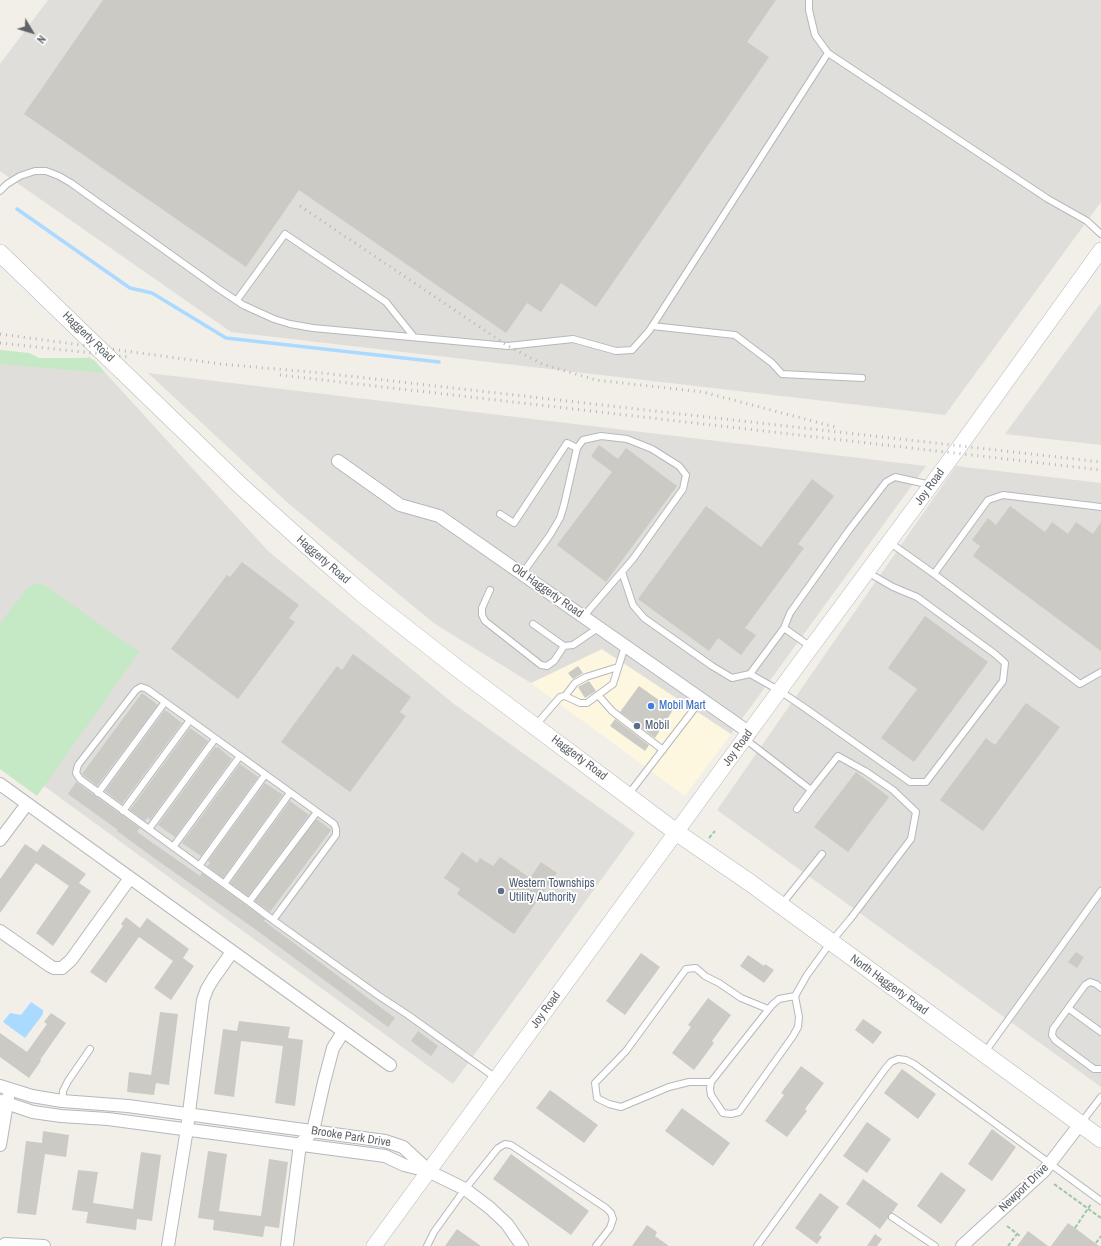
<!DOCTYPE html>
<html>
<head>
<meta charset="utf-8">
<style>
	body { margin:0 }
	#map { position:relative; width:1101px; height:1246px; overflow:hidden; background:#f1efe8; font-family:"Archivo Narrow",sans-serif }
	canvas { display:block }
	.north { position:absolute; left:12px; top:12px; width:40px; height:40px; -webkit-text-stroke:3px #fff; paint-order:stroke; rotate:128deg; font-size:11px; font-weight:700; line-height:16px; text-align:center; color:#5f6368 }
	.north::after { content:''; display:block; margin:auto; width:14px; height:18px; background:#5f6368; clip-path:polygon(50% 0,100% 100%,50% 72%,0 100%) }
</style>
</head>
<body>
<div id="map">
<canvas width="1101" height="1246"></canvas>
<div class="north">N</div>
</div>
<script>
const g = document.querySelector('canvas').getContext('2d');
g.lineJoin = 'round';
function fill(path, color) { g.fillStyle = color; g.fill(path, 'evenodd'); }
const shape = rows => new Path2D(rows.map(r => 'M' + r).join(''));
function stroke(path, color, width, dash) { g.strokeStyle = color; g.lineWidth = width; g.lineCap = dash ? 'butt' : 'round'; g.setLineDash(dash || []); g.stroke(path); }
function drawText(font, color, halo, rows, align = 'center') {
  g.font = font + ' "Archivo Narrow",sans-serif'; g.lineWidth = 3.5; g.setLineDash([]); g.textBaseline = 'middle'; g.strokeStyle = halo; g.fillStyle = color; for (const [text, x, y, turn = 0] of rows) {
    g.save(); g.translate(x, y); g.rotate((+turn || 0) * Math.PI / 180); g.textAlign = isNaN(turn) ? turn : align; if (halo) g.strokeText(text, 0, 0); g.fillText(text, 0, 0); g.restore();
  }
}
fill(shape([
	[601,649,731,734,685,796,531,683]
]), '#fef7e0');
fill(shape([
	[48,0,1101,0,1101,202,945,415,231,332,0,171,0,64],
	[1101,303,1101,445,1005,434],
	[0,357,100,367,268,551,454,704,635,833,453,1084,0,754],
	[148,373,926,466,731,734,602,649,531,683,435,624,289,504],
	[956,466,1101,483,1101,1087,717,810]
]), '#e0deda');
fill(shape([
	[0,350,29,353,39,358,86,358,89,357,95,361,105,373,0,364],
	[37,583,44,585,139,652,37,796,0,769,0,624,10,610,27,589]
]), '#c5e8c5');
fill(shape([
	[31,1002,43,1010,43,1014,25,1038,3,1022,10,1013,21,1015]
]), '#aadaff');
stroke(shape([
	[17,209,130,288,152,293,226,338,439,362]
]), '#aadaff', 3.5);
fill(shape([
	[103,0,776,0,747,42,769,57,596,307,561,283,541,312,527,303,506,333,299,190,246,267,24,114],
	[599,445,618,459,626,448,677,486,606,582,557,545,612,472,591,456],
	[812,479,834,496,798,544,804,548,745,628,756,635,741,655,718,638,709,651,638,599,706,506,761,547],
	[1010,506,1045,532,1052,522,1068,534,1076,522,1093,534,1101,522,1101,651,973,556,980,546,972,540,988,518,996,525],
	[242,562,299,605,289,618,295,622,238,699,171,649,227,575,230,577],
	[925,616,988,662,914,762,881,738,917,689,888,668],
	[353,654,411,697,400,712,406,716,350,792,281,742,337,666,342,670],
	[578,666,583,673,573,679,568,673],
	[589,681,596,691,585,698,578,687],
	[639,686,673,710,655,738,620,712],
	[142,693,158,705,97,786,82,774],
	[1026,703,1060,727,983,831,940,800,986,738,995,745],
	[165,710,182,723,122,804,105,791],
	[615,719,649,745,645,751,610,726],
	[190,728,208,741,150,820,148,817,145,821,130,810],
	[215,747,217,748,218,747,232,759,175,837,158,825],
	[240,764,258,777,201,856,182,843],
	[856,772,889,797,848,852,814,827],
	[76,782,140,828,137,832,200,876,202,873,265,919,264,921,395,1018,388,1027,255,929,154,858,117,831,118,830,68,794],
	[265,783,283,795,223,878,207,866,210,863,208,861],
	[290,801,309,815,248,896,230,883],
	[316,820,318,820,331,830,270,912,255,901],
	[25,844,37,852,43,844,86,874,79,883,91,891,53,946,36,933,69,886,36,863,0,913,0,879],
	[462,852,477,863,480,858,493,866,500,857,530,878,541,862,557,873,514,934,457,894,460,889,444,878],
	[126,917,140,928,147,918,189,949,183,958,194,966,171,1000,154,988,173,961,139,937,106,983,90,972,123,926,121,924],
	[1076,952,1084,957,1077,968,1068,962],
	[641,953,660,967,625,1015,606,1001],
	[748,955,764,966,765,964,774,970,764,983,740,966],
	[708,998,731,1015,712,1041,714,1043,694,1070,672,1053,691,1027,688,1025],
	[160,1012,178,1014,169,1085,156,1083,154,1095,127,1092,129,1072,151,1075],
	[51,1013,66,1023,40,1060,41,1061,29,1078,0,1057,0,1033,27,1052,47,1024,44,1022],
	[863,1019,882,1032,873,1044,855,1030],
	[239,1021,290,1027,288,1038,303,1040,295,1106,275,1103,283,1046,241,1041,234,1097,214,1094,223,1029,237,1031],
	[418,1031,438,1046,431,1056,411,1041],
	[801,1066,824,1083,805,1109,807,1111,787,1137,765,1121,784,1095,781,1093],
	[902,1069,936,1094,918,1119,884,1093],
	[550,1090,598,1125,584,1143,536,1108],
	[682,1108,730,1143,713,1166,665,1131],
	[867,1122,891,1139,867,1173,843,1156],
	[992,1129,1016,1147,992,1181,968,1164],
	[43,1131,69,1135,66,1157,45,1154,36,1215,17,1213,26,1141,42,1143],
	[208,1151,227,1154,219,1211,261,1216,269,1159,288,1162,279,1228,265,1226,263,1237,213,1230,214,1220,198,1218],
	[141,1152,161,1155,152,1221,137,1219,136,1230,86,1223,88,1212,72,1210,78,1170,98,1172,93,1203,133,1209],
	[511,1154,589,1211,571,1235,493,1179],
	[941,1172,966,1190,941,1224,917,1206],
	[863,1179,898,1204,892,1213,889,1214,888,1218,880,1229,846,1204],
	[820,1193,839,1207,819,1235,822,1237,817,1244,795,1228],
	[1068,1223,1075,1228,1099,1246,1051,1246],
	[647,1225,657,1232,655,1236,669,1246,632,1246],
	[457,1229,471,1239,481,1246,445,1246],
	[1028,1231,1048,1246,1017,1246],
	[875,1234,882,1239,877,1246,867,1246]
]), '#cccac5');
const service = shape([
	[809,0,809,10,815,35,828,53,1048,199,1087,221,1101,234],
	[0,191,7,184,20,176,35,171,46,171,59,176,71,183,219,289,243,305,274,319,290,324,313,328,508,346,573,339,616,351,632,350,649,331,828,53],
	[237,300,285,234,386,302,414,337],
	[652,326,735,335,772,363,782,374,862,378],
	[500,514,514,523,567,443,577,448],
	[889,542,934,574,1080,684,1101,672],
	[622,572,633,605,644,618,712,666,732,678,750,674],
	[867,572,893,587,917,597,995,654,1005,663,1003,681,926,782,910,782,805,708,780,691,750,674,784,628,790,613,849,530,886,482,895,477,931,485],
	[522,574,550,535,560,518,564,505,577,448,583,440,601,436,627,439,652,449,679,466,686,475,683,489,633,559,583,617],
	[934,574,988,500,1003,495,1101,507],
	[490,590,482,608,482,615,485,621,541,665,547,666,554,661,564,646],
	[533,624,564,646,573,645,598,628],
	[784,628,811,647],
	[598,695,612,711,663,750],
	[565,696,575,683,586,677,618,667],
	[535,726,560,697,565,696,580,703,587,703,613,684,625,646],
	[745,739,811,790,797,809],
	[98,793,165,702],
	[628,795,701,700],
	[123,811,190,720],
	[149,829,215,739],
	[173,847,240,756],
	[199,866,265,775],
	[224,884,290,793],
	[249,902,317,812],
	[782,904,822,854],
	[273,920,336,835,336,829,334,824,147,689,141,687,136,690,78,765,76,773,80,779,249,902,273,920,379,996,408,1015,496,1078],
	[1101,988,1096,984,1090,982,1085,985,1053,1029,1052,1035,1055,1040,1094,1069,1101,1069],
	[795,996,799,1017,798,1027,793,1036,739,1112,731,1114,723,1113,711,1095,710,1089,711,1082,772,1005,779,999,795,996,807,975,831,942,851,918,911,839,916,812,893,790,865,771,838,756,811,790],
	[1068,1008,1101,1032],
	[985,1052,1101,891],
	[711,1082,689,1082,669,1087,621,1107,609,1104,597,1098,595,1083,626,1051,686,969,696,968,705,976,719,983,741,998,768,1009],
	[62,1101,63,1091,68,1081,90,1049],
	[1081,1123,1101,1097],
	[892,1217,935,1246],
	[427,1246,434,1232,465,1189,498,1148,505,1144,511,1145,606,1208,611,1213,613,1219,610,1228,596,1246],
	[757,1246,885,1069,891,1062,898,1059,906,1060,914,1064,1101,1201]
]);
const minor = shape([
	[338,461,400,505,439,516,750,733],
	[0,784,390,1065],
	[0,840,27,804],
	[0,931,50,966,54,968,62,968,71,960,130,878],
	[0,1086,32,1096,62,1101,128,1106,385,1141,403,1147,428,1170],
	[0,1101,33,1112,61,1116,108,1119,385,1156,404,1165,428,1171,465,1189,490,1208,507,1224,522,1246],
	[0,1145,8,1097],
	[3,1246,5,1244,44,1246],
	[168,1246,187,1129,203,1000,207,989,213,979,232,952],
	[287,1246,300,1144,313,1131,324,1082,333,1048,343,1032],
	[962,1246,1044,1171,1080,1124]
]);
const tertiary = shape([
	[374,1246,793,672,960,446,1101,250]
]);
const secondary = shape([
	[0,253,242,487,321,558,365,596,457,668,676,832,749,882,1101,1139]
]);
stroke(service, '#b5b8bc', 8);
stroke(minor, '#b5b8bc', 14);
stroke(tertiary, '#b5b8bc', 16);
stroke(secondary, '#b6babf', 18);
stroke(shape([
	[709,838,715,831],
	[1054,1184,1101,1218],
	[1007,1226,1020,1236],
	[1075,1228,1091,1204],
	[1096,1243,1101,1236],
	[1008,1246,1017,1234]
]), '#9cc7a9', 2, [4, 2]);
stroke(service, '#fff', 6);
stroke(minor, '#fff', 12);
stroke(tertiary, '#fff', 15);
stroke(secondary, '#fff', 17);
stroke(shape([
	[300,206,508,346,542,364,596,380,703,392,835,427],
	[0,334,221,364,322,373,1101,462],
	[0,343,129,357],
	[280,375,1101,470]
]), '#b6b7b8', 3, [1, 5]);
for (const [x, y, r, color] of [
	[651,706,4,"#3f7fe0"],
	[637,726,4,"#5c6f8a"],
	[501,891,4,"#5c6f8a"]
]) { const dot = new Path2D(); dot.arc(x, y, r, 0, 2 * Math.PI); g.fillStyle = color; g.fill(dot); stroke(dot, '#fff', 1.5); }
drawText('12px', '#5f6368', '#fff', [
	["Haggerty Road",88,337,44],
	["Joy Road",930,487,-54],
	["Haggerty Road",323,560,41],
	["Old Haggerty Road",547,591,35],
	["Joy Road",738,748,-54],
	["Haggerty Road",579,758,37],
	["North Haggerty Road",889,985,36],
	["Joy Road",546,1010,-54],
	["Brooke Park Drive",351,1137,9],
	["Newport Drive",1024,1188,-44]
]);
drawText('12px', '#366cbe', '#fff', [
	["Mobil Mart",659,706]
], 'left');
drawText('12px', '#4e5e75', '#fff', [
	["Mobil",645,726],
	["Western Townships",509,884],
	["Utility Authority",509,898]
], 'left');
</script>
</body>
</html>
